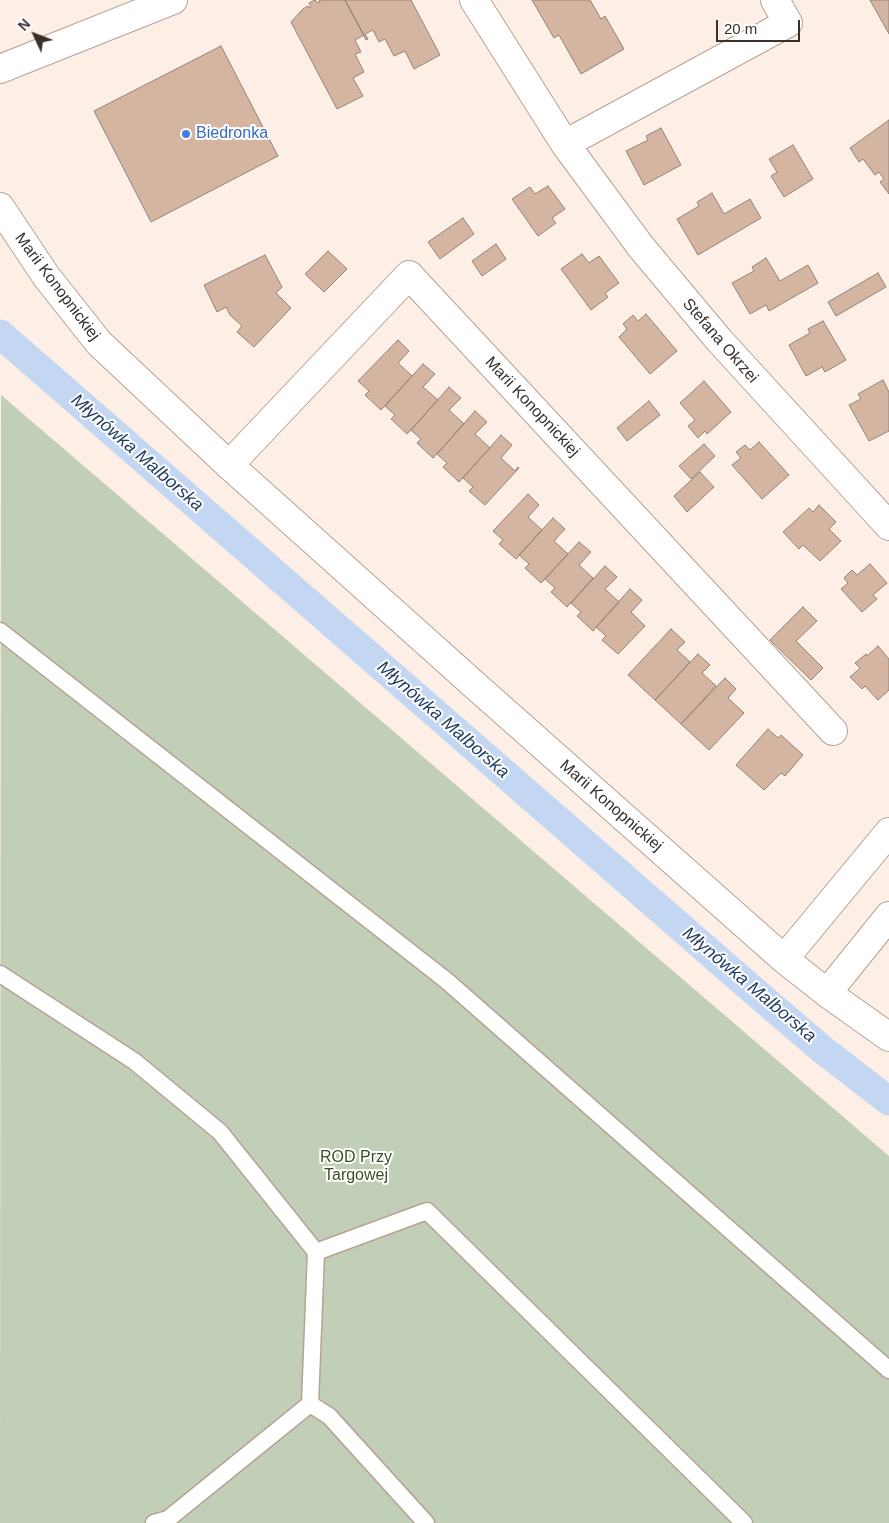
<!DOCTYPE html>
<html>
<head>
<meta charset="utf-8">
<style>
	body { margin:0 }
	#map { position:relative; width:889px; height:1523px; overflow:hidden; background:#feefe6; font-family:Helvetica,sans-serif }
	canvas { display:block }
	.north { position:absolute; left:10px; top:10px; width:50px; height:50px; -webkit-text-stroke:4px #fff; paint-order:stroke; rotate:313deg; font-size:14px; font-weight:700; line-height:20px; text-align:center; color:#39302b }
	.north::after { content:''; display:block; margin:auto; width:18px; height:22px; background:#39302b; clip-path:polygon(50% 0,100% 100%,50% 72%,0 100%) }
	.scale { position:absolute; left:716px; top:20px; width:84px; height:22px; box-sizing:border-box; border:2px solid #39302b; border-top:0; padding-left:6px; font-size:15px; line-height:18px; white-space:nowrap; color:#39302b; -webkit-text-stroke:4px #fff; paint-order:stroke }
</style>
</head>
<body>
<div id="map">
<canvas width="889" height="1523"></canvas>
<div class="north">N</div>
<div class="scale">20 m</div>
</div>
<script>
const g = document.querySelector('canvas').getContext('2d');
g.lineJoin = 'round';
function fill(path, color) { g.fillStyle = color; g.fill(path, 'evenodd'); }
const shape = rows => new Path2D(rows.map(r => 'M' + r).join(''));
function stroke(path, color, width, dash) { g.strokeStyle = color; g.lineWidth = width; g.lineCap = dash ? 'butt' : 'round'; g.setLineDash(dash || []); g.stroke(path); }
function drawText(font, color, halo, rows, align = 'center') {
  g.font = font + ' Helvetica,sans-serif'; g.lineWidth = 4; g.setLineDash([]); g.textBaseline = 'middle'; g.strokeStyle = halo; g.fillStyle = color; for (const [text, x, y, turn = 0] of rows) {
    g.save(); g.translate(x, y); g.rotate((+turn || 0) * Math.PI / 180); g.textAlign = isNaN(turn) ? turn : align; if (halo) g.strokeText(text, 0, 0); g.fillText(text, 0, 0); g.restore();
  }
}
fill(shape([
	[1,395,889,1156,889,1523,0,1523]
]), '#c0cfb6');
stroke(shape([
	[0,334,754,991,823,1050,889,1101]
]), '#c3d7f3', 29);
const building = shape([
	[315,0,318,3,320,2,319,0,345,0,364,35,355,40,361,52,355,54,364,72,353,78,363,96,337,109,291,22,303,9,308,6,309,8,311,7,309,3,315,0],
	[345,0,411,0,440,55,414,69,405,51,394,56,385,39,379,42,373,30,365,34,368,39,366,40,345,0],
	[532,0,590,0,601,19,605,16,624,49,581,74,559,35,554,38,532,0],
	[870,0,889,0,889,34,870,0],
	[221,46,278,156,151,222,94,111,221,46],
	[889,120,889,194,880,182,884,179,879,172,875,175,863,159,859,162,850,148,889,120],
	[661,128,681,165,644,185,626,151,648,140,646,136,661,128],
	[793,145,813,179,784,197,771,176,777,172,769,159,793,145],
	[548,186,565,209,552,218,556,223,538,236,512,199,530,187,535,194,548,186],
	[712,193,724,214,750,199,761,218,698,255,677,219,699,206,697,202,712,193],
	[463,218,474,234,440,259,428,242,463,218],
	[496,244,506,259,482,276,472,261,496,244],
	[328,251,347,269,324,292,305,274,328,251],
	[582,254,589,263,599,256,619,283,605,293,608,297,591,310,561,269,582,254],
	[265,255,282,287,276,293,291,308,254,347,237,332,242,326,230,315,226,307,217,312,204,285,265,255],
	[766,258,780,281,808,265,818,283,769,311,766,305,750,314,732,283,754,271,752,267,766,258],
	[878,273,886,287,836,316,828,302,878,273],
	[646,314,677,351,650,374,619,337,627,329,623,324,633,315,638,321,646,314],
	[823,321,846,360,825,372,822,367,806,376,789,345,810,333,808,329,823,321],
	[398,340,409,351,398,363,412,376,381,410,365,395,369,391,358,381,398,340],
	[423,364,435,374,423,387,438,400,407,434,391,419,395,415,385,406,423,364],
	[883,380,889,392,889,431,869,441,849,405,861,399,858,394,883,380],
	[704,381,731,412,707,434,705,431,698,438,688,426,695,420,680,403,704,381],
	[449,387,461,398,449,410,464,424,433,458,417,443,421,439,411,430,449,387],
	[649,401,660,415,627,441,617,428,649,401],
	[475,411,487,422,475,434,490,448,459,482,443,467,447,463,437,454,475,411],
	[501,435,512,445,501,458,515,471,518,467,519,468,485,505,469,491,473,487,463,478,501,435],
	[759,442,789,475,762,499,732,465,741,458,736,452,745,445,750,450,759,442],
	[704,444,715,456,691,479,679,466,704,444],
	[700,472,714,487,687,512,674,496,700,472],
	[528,494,539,505,528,517,542,530,516,559,499,544,503,540,493,531,528,494],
	[819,505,836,522,829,529,841,541,820,561,803,545,799,549,783,532,809,508,813,512,819,505],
	[553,518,565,529,554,541,568,554,541,583,525,568,529,564,519,555,553,518],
	[579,542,591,552,579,565,593,578,567,607,551,592,555,588,545,579,579,542],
	[870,564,887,583,873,595,877,599,862,612,841,589,848,583,844,578,852,570,857,575,870,564],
	[605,566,617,577,605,589,619,602,593,631,577,616,581,612,571,603,605,566],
	[630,589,642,600,631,612,645,626,618,654,602,640,606,636,596,627,630,589],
	[803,607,817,621,796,641,823,668,811,680,770,640,803,607],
	[671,629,685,642,677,650,690,662,655,700,628,675,671,629],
	[878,646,889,659,889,690,878,700,865,686,862,689,850,677,860,668,855,663,866,654,867,656,878,646],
	[698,654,710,665,702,673,716,686,681,724,655,700,698,654],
	[725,678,736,689,728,698,744,713,709,750,681,724,725,678],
	[768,729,778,738,781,735,803,755,785,776,781,773,764,790,736,765,768,729]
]);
fill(building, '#d3b5a2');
stroke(building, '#968274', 1);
const service = shape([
	[0,631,447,981,889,1370],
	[0,974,134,1061,220,1132,316,1252,310,1404,168,1519,154,1523],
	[316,1252,427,1211,744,1523],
	[310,1404,329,1416,426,1523]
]);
const minor = shape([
	[474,0,565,144,641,247,719,340,889,526],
	[0,69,173,0],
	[565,144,788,23,775,0],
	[229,465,409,275,833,731]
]);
const tertiary = shape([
	[0,207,46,276,99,343,229,465,479,689,784,959,827,993,889,1037],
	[784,959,889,832],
	[827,993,889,916]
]);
stroke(service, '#b8a294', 19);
stroke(minor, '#b8a294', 30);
stroke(tertiary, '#b8a294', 30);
stroke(service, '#fff', 16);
stroke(minor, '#fff', 28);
stroke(tertiary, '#fff', 28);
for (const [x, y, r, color] of [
	[186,134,5,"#3f7fe0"]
]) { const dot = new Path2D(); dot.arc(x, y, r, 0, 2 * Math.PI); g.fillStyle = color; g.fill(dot); stroke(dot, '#fff', 2); }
drawText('16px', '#366cbe', '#fff', [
	["Biedronka",196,134]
], 'left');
drawText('16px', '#39302b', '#fff', [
	["Marii Konopnickiej",57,287,53],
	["Stefana Okrzei",720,341,49],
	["Marii Konopnickiej",532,407,47],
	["Marii Konopnickiej",611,806,41]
]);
drawText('16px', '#385025', '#fff', [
	["ROD Przy",356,1158],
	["Targowej",356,1176]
]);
drawText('italic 18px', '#233f65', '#fff', [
	["Młynówka Malborska",137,453,41],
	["Młynówka Malborska",443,720,41],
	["Młynówka Malborska",749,985,40]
]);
</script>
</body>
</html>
